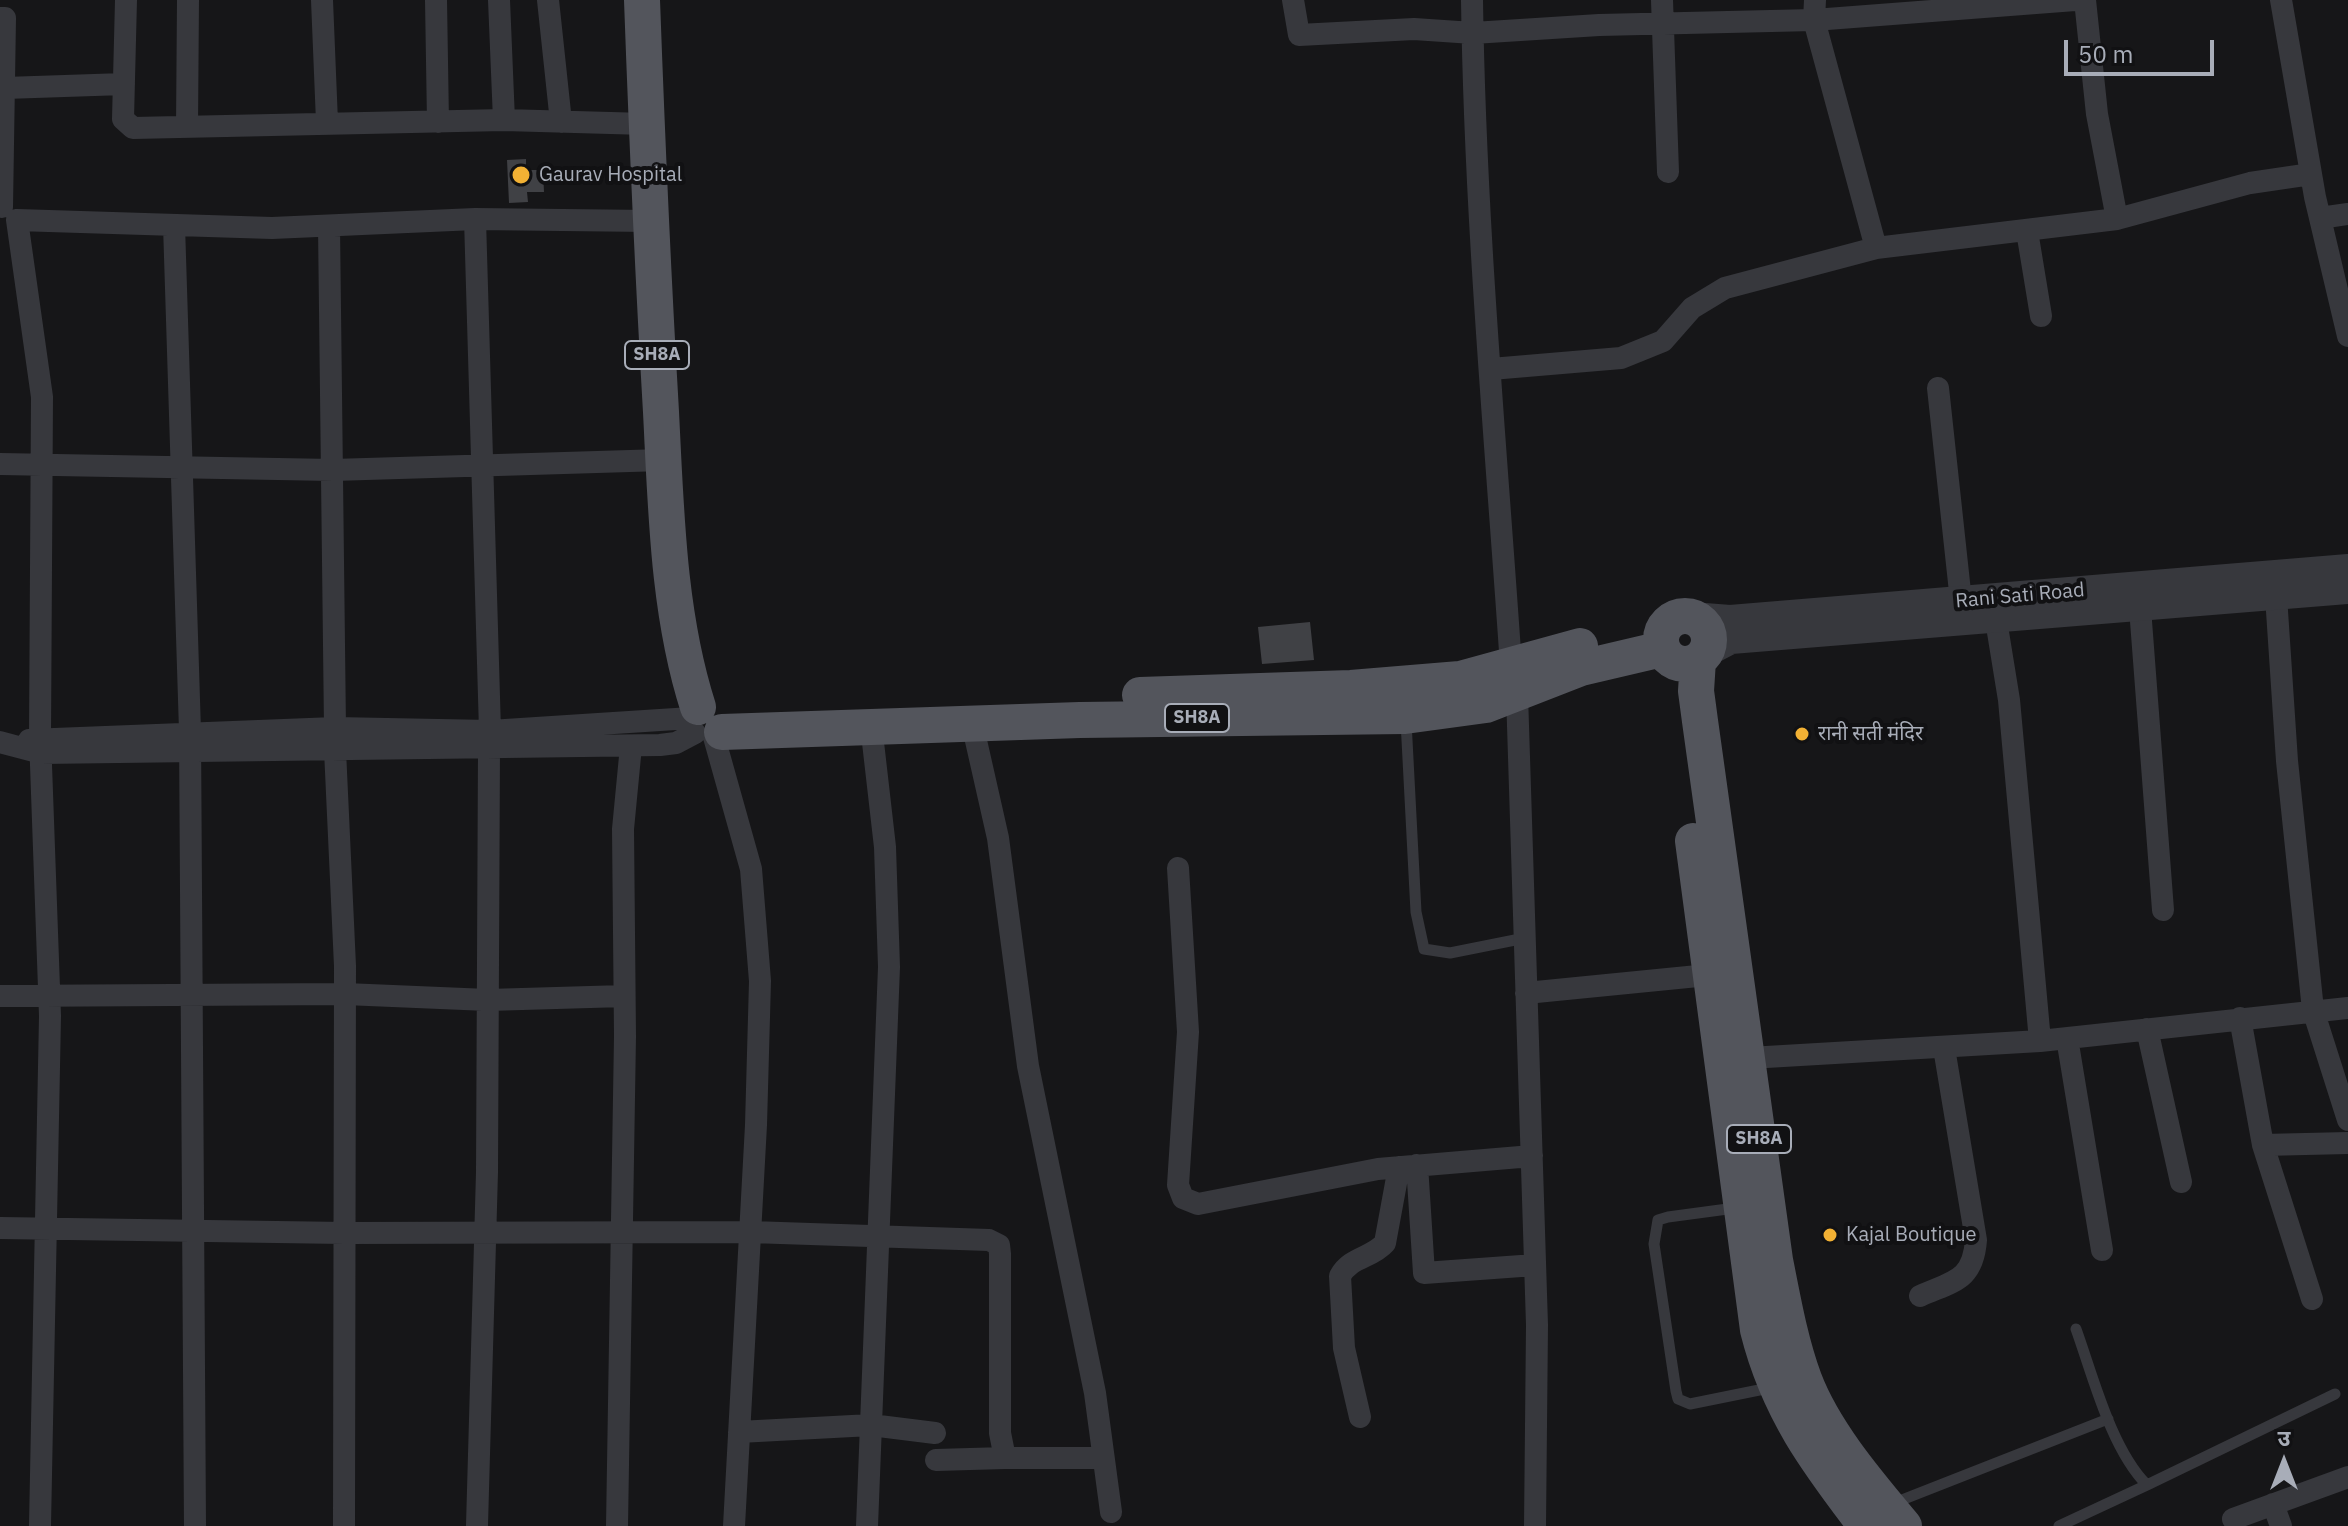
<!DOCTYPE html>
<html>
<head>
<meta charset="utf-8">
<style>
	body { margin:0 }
	#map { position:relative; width:2348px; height:1526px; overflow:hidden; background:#161618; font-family:"IBM Plex Sans","Noto Sans Devanagari",sans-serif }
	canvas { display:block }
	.north { position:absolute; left:2244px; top:1422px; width:80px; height:80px; -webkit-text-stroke:6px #111113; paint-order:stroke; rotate:0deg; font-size:22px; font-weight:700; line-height:32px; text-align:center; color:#a8adb8 }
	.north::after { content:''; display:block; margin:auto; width:28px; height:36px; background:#a8adb8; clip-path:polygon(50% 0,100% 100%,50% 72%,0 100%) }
	.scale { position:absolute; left:2064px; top:40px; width:150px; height:36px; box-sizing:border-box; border:4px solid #a8adb8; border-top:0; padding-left:10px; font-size:24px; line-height:28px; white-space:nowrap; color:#a8adb8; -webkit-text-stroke:6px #111113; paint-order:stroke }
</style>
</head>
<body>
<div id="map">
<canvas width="2348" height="1526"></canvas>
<div class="north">उ</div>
<div class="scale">50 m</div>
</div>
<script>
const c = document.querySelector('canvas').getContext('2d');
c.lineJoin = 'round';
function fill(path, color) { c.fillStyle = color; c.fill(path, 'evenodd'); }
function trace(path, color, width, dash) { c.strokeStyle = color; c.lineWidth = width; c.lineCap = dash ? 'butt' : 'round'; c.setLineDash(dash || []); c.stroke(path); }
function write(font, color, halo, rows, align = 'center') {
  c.font = font + ' "IBM Plex Sans","Noto Sans Devanagari",sans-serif'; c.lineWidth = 8; c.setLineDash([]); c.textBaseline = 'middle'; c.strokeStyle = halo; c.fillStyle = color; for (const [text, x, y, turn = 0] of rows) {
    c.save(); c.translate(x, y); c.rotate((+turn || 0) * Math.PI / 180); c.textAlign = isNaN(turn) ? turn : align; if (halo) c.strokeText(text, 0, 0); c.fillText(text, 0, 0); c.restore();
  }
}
fill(new Path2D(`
	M526,159v11h17l1,22h-17l1,10 -19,1 -2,-43z
	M1310,622l4,38 -52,4 -4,-37z`), '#404145');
trace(new Path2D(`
	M1406,721l10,191 8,37 26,4 75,-15
	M1735,1208l-67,9 -10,3 -4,24 22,147 2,8 12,5 84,-17
	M2076,1329c17,47 35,120 71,156l188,-91
	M1894,1503l214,-84
	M2059,1526l88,-41`), '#37383d', 11);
trace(new Path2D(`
	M126,0l-3,119 10,9 371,-8 142,4
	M322,0l5,122
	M436,0l2,122
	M499,0l5,120
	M548,0l13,122
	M1293,0l6,35 115,-6 59,4 126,-8 215,-5 261,-20
	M1472,0c3,222 24,445 39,666l6,28 20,631 -2,201
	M1662,0l6,172
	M1815,0l-1,20 62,228
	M2085,0l12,114 20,105
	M2281,0l34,197 33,139
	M0,18h5l-3,189
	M5,88l119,-4
	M187,127l1,-127
	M2320,218l28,-4
	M475,219l15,512
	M174,225l16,506 5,795
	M329,226l6,502
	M2027,231l14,85
	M1491,369l130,-11 42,-17 29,-33 33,-20 151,-40 241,-29 133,-36 61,-9
	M1938,388l23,213
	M0,464l333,6 330,-10
	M2275,581l12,180 26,249 35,110
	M2140,608l23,302
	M1996,620l13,80 31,341
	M972,723l26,115 30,228 67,327 16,119
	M714,737l37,132 9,112 -4,144 -22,401
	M29,740l306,-12 155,3 201,-13
	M0,742l41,11 619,-8 16,-2 19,-10
	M335,750l10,216 -1,560
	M1178,868l10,164 -10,153 5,13 15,6 180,-35 154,-13
	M1526,993l182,-18
	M0,996l345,-2 143,6 136,-4
	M2240,1018l23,127 49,154
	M2147,1029l34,153
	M2067,1038l35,212
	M1749,1058l291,-17 308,-33
	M2263,1145l85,-2
	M1417,1165l7,108 111,-8
	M0,1228l345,5 406,-1 238,8 10,5 1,9v179l5,25 -69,2
	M1920,1296c33,-15 53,-15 56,-56l-32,-192
	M1360,1417l-16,-69 -4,-72c10,-19 32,-18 45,-33l14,-76
	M739,1432l132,-7 64,8
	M1005,1458h98
	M2273,1504l8,22
	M2233,1519l115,-42
	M477,1525l10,-353 2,-423
	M40,1526l10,-510 -10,-279 2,-340 -25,-177 255,8 203,-9 175,2
	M617,1526l8,-490 -2,-207 8,-83
	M867,1526l22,-559 -4,-120 -14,-122`), '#37383d', 22);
trace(new Path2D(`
	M1692,616l38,3 618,-51
	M1706,653l25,-13 617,-50`), '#37383d', 28);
trace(new Path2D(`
	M642,0c5,138 11,275 19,412 5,97 7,202 37,295
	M1661 640a24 24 0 1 1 48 0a24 24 0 1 1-48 0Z
	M1698,660l-2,31 4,30 75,539c8,40 15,81 29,119 20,53 64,104 100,147
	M1140,695l211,-7 109,-9 120,-33
	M722,732l358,-12 325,-4 81,-11 95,-37 81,-19
	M1693,841l65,489c20,80 59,132 108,196`), '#53555c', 36);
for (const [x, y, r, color] of [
	[521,175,10,"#f2b134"],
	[1802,734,8,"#f2b134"],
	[1830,1235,8,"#f2b134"]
]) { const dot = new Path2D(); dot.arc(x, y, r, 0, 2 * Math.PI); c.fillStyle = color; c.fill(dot); trace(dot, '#111113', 3); }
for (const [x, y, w] of [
	[657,355,64],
	[1197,718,64],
	[1759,1139,64]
]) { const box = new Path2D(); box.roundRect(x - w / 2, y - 14, w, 28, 6); c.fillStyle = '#111113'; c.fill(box); trace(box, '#a8adb8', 2); }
write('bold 18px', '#a8adb8', null, [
	["SH8A",657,355],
	["SH8A",1197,718],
	["SH8A",1759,1139]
]);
write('20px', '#a8adb8', '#111113', [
	["Gaurav Hospital",539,175],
	["रानी सती मंदिर",1818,734],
	["Kajal Boutique",1846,1235]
], 'left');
write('20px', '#a8adb8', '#111113', [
	["Rani Sati Road",2020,596,-5]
]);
</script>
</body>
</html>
